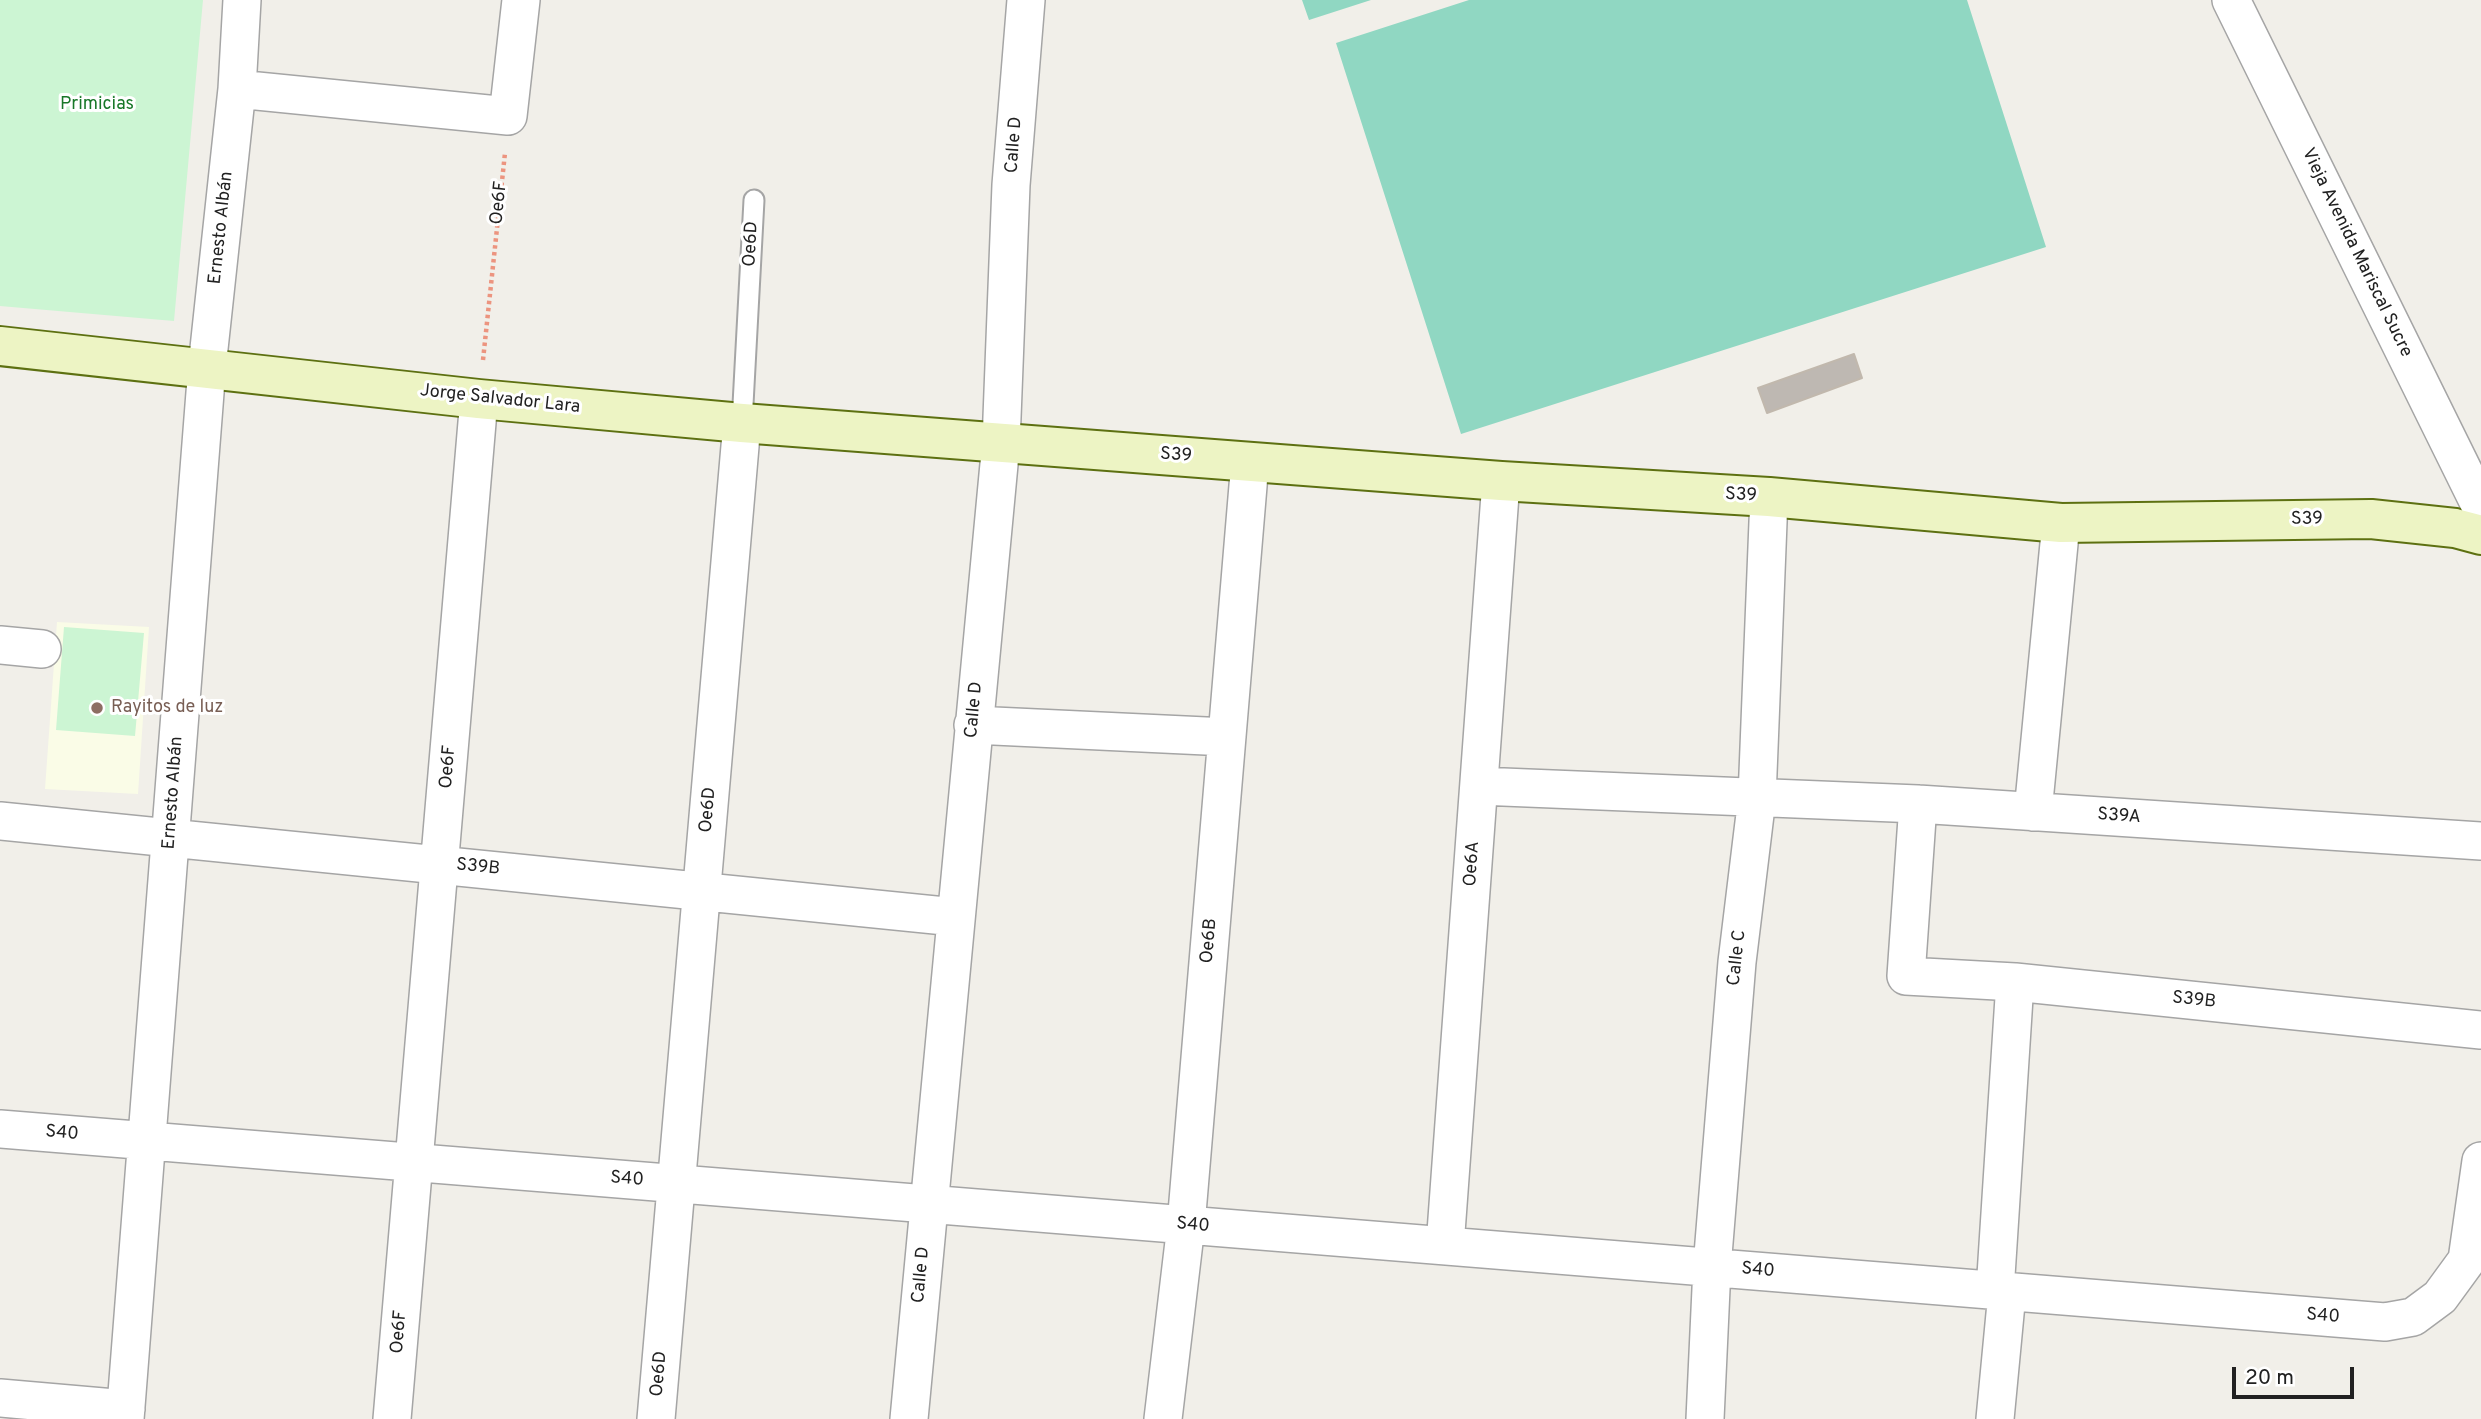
<!DOCTYPE html>
<html>
<head>
<meta charset="utf-8">
<style>
	body { margin:0 }
	#map { position:relative; width:2481px; height:1419px; overflow:hidden; background:#f1efe9; font-family:Overpass,sans-serif }
	canvas { display:block }
	.scale { position:absolute; left:2232px; top:1367px; width:122px; height:32px; box-sizing:border-box; border:4px solid #212121; border-top:0; padding-left:9px; font-size:21px; line-height:24px; white-space:nowrap; color:#212121; -webkit-text-stroke:5px #fff; paint-order:stroke }
</style>
</head>
<body>
<div id="map">
<canvas width="2481" height="1419"></canvas>
<div class="scale">20 m</div>
</div>
<script>
const c = document.querySelector('canvas').getContext('2d');
c.lineJoin = 'round';
function fill(path, color) { c.fillStyle = color; c.fill(path, 'evenodd'); }
function trace(path, color, width, dash) { c.strokeStyle = color; c.lineWidth = width; c.lineCap = dash ? 'butt' : 'round'; c.setLineDash(dash || []); c.stroke(path); }
function write(font, color, halo, rows, align = 'center') {
  c.font = font + ' Overpass,sans-serif'; c.lineWidth = 6; c.setLineDash([]); c.textBaseline = 'middle'; c.strokeStyle = halo; c.fillStyle = color; for (const [text, x, y, turn = 0] of rows) {
    c.save(); c.translate(x, y); c.rotate((+turn || 0) * Math.PI / 180); c.textAlign = isNaN(turn) ? turn : align; if (halo) c.strokeText(text, 0, 0); c.fillText(text, 0, 0); c.restore();
  }
}
fill(new Path2D(`
	M57,622l92,5 -11,167 -93,-5z`), '#fafce7');
fill(new Path2D(`
	M0,0h203l-29,321 -174,-15z
	M64,627l80,6 -9,103 -79,-6z`), '#ccf5d3');
fill(new Path2D(`
	M1302,0h69l-62,20z
	M1469,0h498l79,247 -585,187 -125,-391z`), '#90d7c2');
const building = new Path2D(`
	M1854,354l8,24 -95,35 -9,-25z`);
fill(building, '#beb8b2');
trace(building, '#c1b8ad', 2);
const lane = new Path2D(`
	M742,423l12,-223`);
const street = new Path2D(`
	M2231,0l250,507
	M237,89l271,27 13,-116
	M0,645l42,4
	M973,725l254,12
	M1479,786l439,18 563,37
	M1918,804l-12,172 109,6 466,48
	M2033,812l28,-289
	M0,821l955,96
	M0,1129l2385,193 28,-5 27,-20 27,-37 14,-99
	M1445,1246l56,-765
	M1995,1291l20,-309
	M0,1398l126,11
	M125,1419l82,-1052 30,-278 5,-89
	M392,1419l87,-1020
	M656,1419l86,-996
	M909,1419l92,-976 10,-258 15,-185
	M1163,1419l23,-194 64,-763
	M1705,1419l7,-152 25,-305 20,-164 12,-301
	M1995,1419l12,-126`);
const secondary = new Path2D(`
	M0,346l479,53 263,24 759,58 268,16 292,26 310,-4 84,9 26,7`);
trace(lane, '#a5a5a5', 23);
trace(street, '#a5a5a5', 40);
trace(secondary, '#5d7011', 42);
trace(new Path2D(`
	M483,360l22,-207`), '#ec947f', 4.5, [3.5, 3.5]);
trace(lane, '#fff', 19);
trace(street, '#fff', 37);
trace(secondary, '#edf4c4', 38);
for (const [x, y, r, color] of [
	[97,708,7,"#8d6e63"]
]) { const dot = new Path2D(); dot.arc(x, y, r, 0, 2 * Math.PI); c.fillStyle = color; c.fill(dot); trace(dot, '#fff', 2.5); }
write('18px', '#187728', '#fff', [
	["Primicias",97,105]
]);
write('18px', '#212121', '#fff', [
	["Calle D",1015,145,-86],
	["Oe6F",500,203,-84],
	["Ernesto Albán",222,228,-84],
	["Oe6D",752,244,-87],
	["Vieja Avenida Mariscal Sucre",2356,253,64],
	["Jorge Salvador Lara",500,400,6],
	["S39",1176,456,4],
	["S39",1741,496,3],
	["S39",2307,520,-1],
	["Calle D",975,710,-85],
	["Oe6F",449,767,-85],
	["Ernesto Albán",174,793,-86],
	["Oe6D",709,810,-85],
	["S39A",2119,817,4],
	["Oe6A",1473,864,-86],
	["S39B",478,868,6],
	["Oe6B",1210,941,-85],
	["Calle C",1738,958,-84],
	["S39B",2194,1001,6],
	["S40",62,1134,5],
	["S40",627,1180,4],
	["S40",1193,1226,5],
	["S40",1758,1271,5],
	["Calle D",922,1275,-85],
	["S40",2323,1317,4],
	["Oe6F",400,1332,-85],
	["Oe6D",660,1374,-85]
]);
write('18px', '#785e54', '#fff', [
	["Rayitos de luz",111,708]
], 'left');
</script>
</body>
</html>
